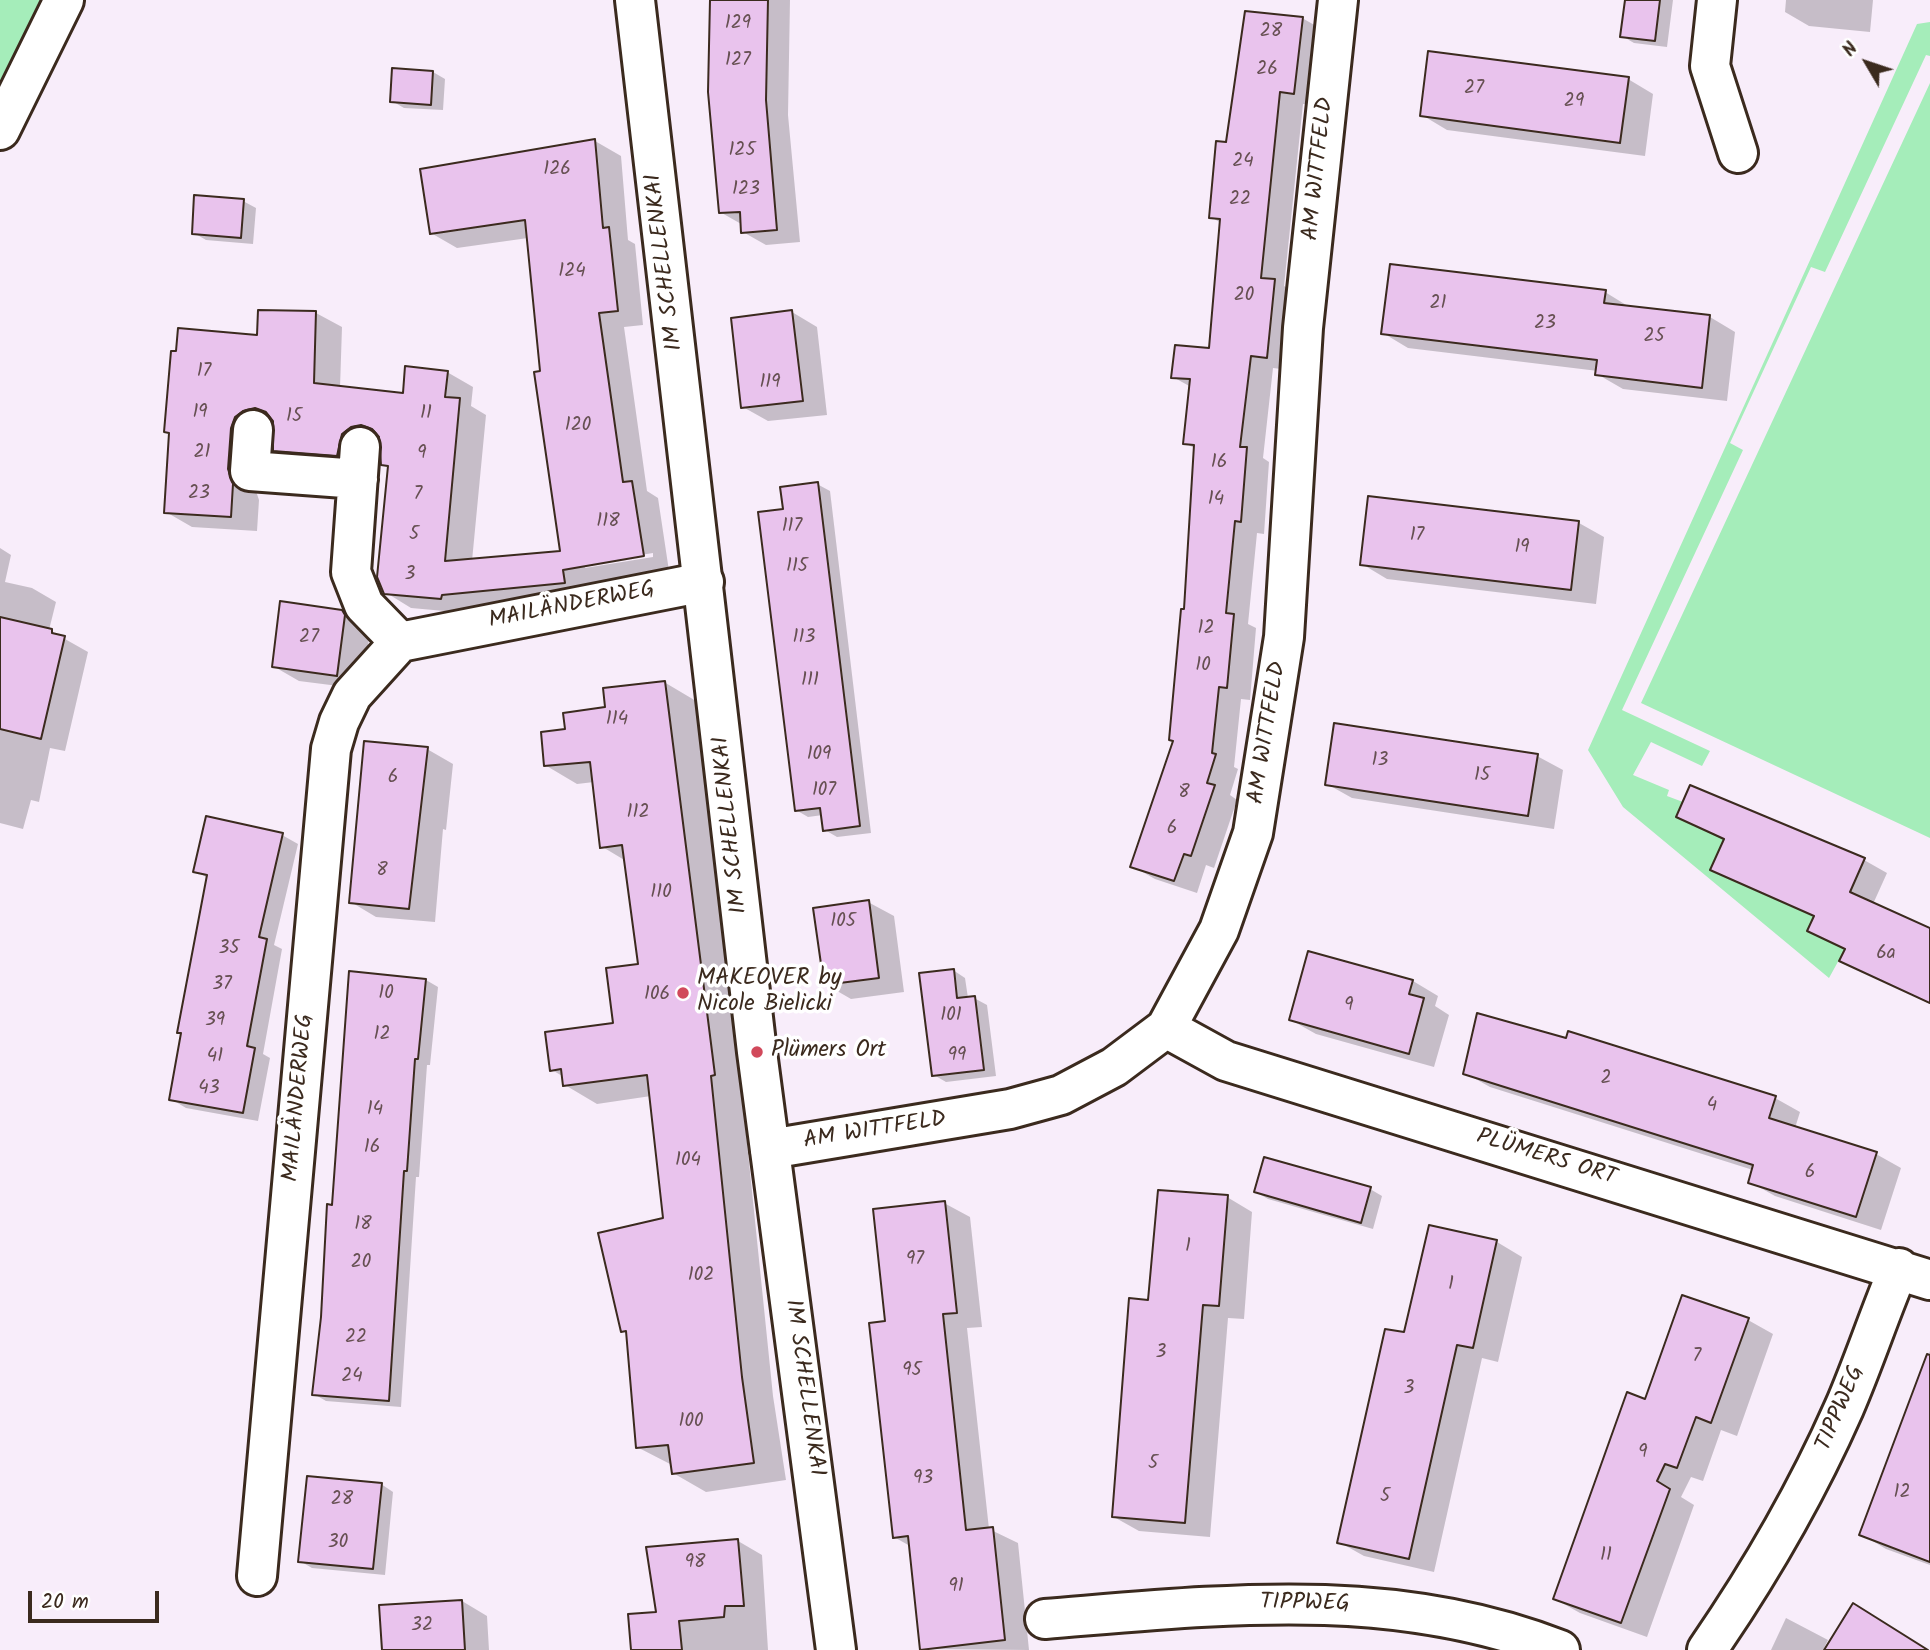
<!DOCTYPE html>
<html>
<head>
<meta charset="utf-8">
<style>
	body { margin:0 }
	#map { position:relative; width:1930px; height:1650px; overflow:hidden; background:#f8edfa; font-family:Kalam,sans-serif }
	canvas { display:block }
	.north { position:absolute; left:1832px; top:28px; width:70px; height:70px; -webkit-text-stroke:5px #fff; paint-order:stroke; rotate:309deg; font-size:19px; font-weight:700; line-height:28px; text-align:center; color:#3b2a1e }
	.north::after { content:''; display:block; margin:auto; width:24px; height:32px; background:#3b2a1e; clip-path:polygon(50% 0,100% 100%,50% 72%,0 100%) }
	.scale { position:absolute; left:28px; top:1591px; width:131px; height:32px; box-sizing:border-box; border:4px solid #3b2a1e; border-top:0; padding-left:9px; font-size:21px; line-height:24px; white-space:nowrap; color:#3b2a1e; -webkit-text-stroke:5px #fff; paint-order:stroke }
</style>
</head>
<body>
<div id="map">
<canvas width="1930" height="1650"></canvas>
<div class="north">N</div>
<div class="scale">20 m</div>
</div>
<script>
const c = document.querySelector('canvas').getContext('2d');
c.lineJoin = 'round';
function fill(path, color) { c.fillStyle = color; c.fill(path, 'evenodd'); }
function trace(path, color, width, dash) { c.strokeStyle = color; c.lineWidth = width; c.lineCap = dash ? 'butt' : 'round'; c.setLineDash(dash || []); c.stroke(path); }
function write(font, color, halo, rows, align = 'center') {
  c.font = font + ' Kalam,sans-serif'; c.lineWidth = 7; c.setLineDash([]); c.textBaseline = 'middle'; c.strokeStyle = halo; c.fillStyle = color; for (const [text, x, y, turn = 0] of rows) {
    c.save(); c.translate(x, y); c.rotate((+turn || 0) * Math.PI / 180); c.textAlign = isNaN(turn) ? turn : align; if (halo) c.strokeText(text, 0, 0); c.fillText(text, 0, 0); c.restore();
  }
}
fill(new Path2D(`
	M0,0h44l-44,115z
	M1930,22v34l-4,-1 -101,217 -14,-5 -81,176 13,7 -121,260 88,41 -8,15 -51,-24 -18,33 36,15 -2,6 16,6 -7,15 48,22 90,77 -7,15 38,18 -16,29 -206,-171 -35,-57 329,-726z
	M1930,83v755l-289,-135z`), '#a5edba');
fill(new Path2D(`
	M712,0h78l-2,115 12,127 -34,3 -23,-13v-7l-23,-13z
	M1627,0h46l-6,47 -33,-4 -12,-7z
	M1786,0h87l-3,32 -61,-6 -24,-14z
	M1302,18l23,13 -9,74 -13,-1 -19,182 13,8 -8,76 -16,-2 -10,90 6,4 -5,72 -7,-1 -9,91 8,4 -6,72 -9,-1 -7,68 4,2 -8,26 7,5 -23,68 -8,-3 -9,28 -42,-14 -23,-13 43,-124 21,-293 -11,-6 6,-56 -18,-10 38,-27 10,-127 -10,-6 16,-73z
	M433,72l12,7 -2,31 -39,-2 -12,-7z
	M1628,79l25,15 -8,62 -198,-26 -25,-15z
	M595,141l26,15 7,84 7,4 8,81 -19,2 23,164 11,7 11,73 -81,13 2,13 -123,16 -56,-5 -26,-16 4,-124 -7,-4v-23l-6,1 -13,27 -62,-4 -26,-15 -1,-26h-3l-17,61 5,15 -2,31 -65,-4 -26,-15 5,-78 -5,-2 92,-96 58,-23 26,14 -2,61 64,7 43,-23 26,15 -2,19 15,9 -14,146 90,-9 -34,-314 -71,10 -26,-15zM653,553v4l-68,11v-4z
	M243,201l13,7 -3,36 -47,-4 -12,-7z
	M1605,292l26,16 79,9 25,15 -8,69 -104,-12 -26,-15 1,-3 -190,-23 -25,-15z
	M792,312l25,15 10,88 -59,6 -25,-14z
	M817,484l13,7 41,342 -34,4 -12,-7 -2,-15 -15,2 -12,-7 -11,-299z
	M1370,498l209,25 25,14 -8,67 -209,-25 -25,-15z
	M0,548l11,7 -6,27 27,6 24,14 -7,28 39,22 -23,99 -15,-3 -11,54 -8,-2 -8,29 -23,-6z
	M342,611l28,20 -8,58 -63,-8 -26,-15z
	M664,682l32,19 51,392 -5,1 31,302 13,84 -80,12 -33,-19 -1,-8 -35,-18 -9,-113 -6,-3 43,-112 -14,-123 -54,8 -32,-19 -1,-8 -12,-7 63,-46 25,-58 -14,-105 -25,-15 -7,-64 -17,2 -32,-19 22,-34z
	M427,749l26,15 -7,66 -3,-1 -8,93 -59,-5 -25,-15z
	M1537,756l26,14 -9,59 -202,-31 -25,-14z
	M1691,787l173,73 23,13 -14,31 57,27v73l-89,-43 5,-11 -37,-20 6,-13 -103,-48 13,-28 -47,-24z
	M282,835l16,9 -24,101 8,4 -19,105 7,4 -12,63 -72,-13 -15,-9 37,-221 -13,-7z
	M868,902l26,14 10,76 -53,7 -26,-15z
	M1310,953l103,28 25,15 -3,10 14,9 -15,52 -118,-33 -25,-14z
	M953,970l12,8 3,20h6l13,7 9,71 -50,6 -12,-7z
	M426,980l12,7 -8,78h-3l-8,112h-3l-15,230 -75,-6 -12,-7 20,-188z
	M1465,1073l310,25 25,14 -5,16 81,26 25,14 -20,62 -106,-34 -25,-14 3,-12 -263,-83z
	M1370,1189l12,7 -9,33 -105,-30 -12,-7z
	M1227,1197l25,15 -8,107 -16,-1 -18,219 -71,-6 -25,-14 36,-215z
	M944,1203l26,14 12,110 -15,1 22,201 29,14 11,107 -107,-1 -12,-103 -16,-9 -7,-215z
	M1430,1227l67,15 25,15 -24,105 -16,-4 -48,214 -70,-16 -25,-14 66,-207z
	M1748,1320l25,14 -36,102 -16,-6 -18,51 -12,-4 -10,20 13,8 -47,132 -67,-24 -25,-14z
	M1930,1351v214l-44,-16 -25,-15z
	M381,1484l12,8 -8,83 -73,-7 -12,-7z
	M738,1541l24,14 6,95h-135l25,-36z
	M462,1601l25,15 2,34h-105z
	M1786,1618l42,22 -5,10h-52z`), '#0003');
const building = new Path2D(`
	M710,0h58l-2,100 11,130 -36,3 -1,-21 -21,1 -11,-121z
	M1625,0h35l-5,41 -35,-4z
	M1245,11l58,6 -9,77 -14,-2 -19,186 14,1 -8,79 -16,-2 -11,91h7l-6,75 -6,-1 -9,92 8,1 -7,74 -8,-1 -7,66 4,1 -9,29 8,2 -24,71 -7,-2 -10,27 -44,-14 43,-126 -4,-1 12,-131h3l10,-164 -11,-1 7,-65 -19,-1 4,-33 34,3 11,-129 -11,-1 7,-77 10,1z
	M1428,51l201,26 -9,66 -200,-27z
	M392,68l41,3 -2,34 -41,-3z
	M595,139l8,89 6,-1 9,84 -19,2 24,169 9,-1 12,75 -81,14 2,13 -123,12 -1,4 -57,-5 -7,-17 11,-111 -7,-1 -2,-28 -7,-8 -11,-4 -10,2 -9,7 -5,22 -64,-5v-30l-7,-9 -11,-4 -12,3 -8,6 -4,11 -3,41 5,15 -2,33 -67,-4 5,-80 -5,-1 7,-81h5l2,-23 79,7 1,-25 58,1 -2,72 89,10 2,-27 43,5 -3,26 15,1 -15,163 115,-10 -26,-179 6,-1 -15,-151 -95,14 -10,-65z
	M194,195l50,4 -3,39 -49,-4z
	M1390,264l216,26 -2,13 106,12 -8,73 -107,-13 2,-15 -216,-26z
	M792,310l11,91 -62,7 -10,-90z
	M818,482l42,344 -37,5 -3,-23 -25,3 -37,-299 25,-3 -3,-22z
	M1368,496l211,25 -8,69 -211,-25z
	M280,601l62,9 3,5 -8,61 -65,-9z
	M0,617l52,12v4l13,3 -24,103 -41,-10z
	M665,681l50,394 -4,1 31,301 12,86 -82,11 -4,-29 -32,3 -10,-117 -5,1 -23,-99 65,-15 -16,-143 -84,11 -2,-17 -11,2 -5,-39 68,-9 -7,-55 32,-4 -16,-119 -22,3 -10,-86 -46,4 -3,-34 24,-3 -2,-16 42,-6 -2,-19z
	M1334,723l204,31 -10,62 -203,-31z
	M364,741l64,6 -19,162 -60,-6z
	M1690,785l175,73 -15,34 80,36v75l-91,-42 6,-12 -38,-18 7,-15 -104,-46 14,-31 -48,-22z
	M206,816l77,17 -24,104 8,2 -20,107 8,2 -12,65 -74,-13 12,-67h-4l30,-158 -14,-3z
	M869,900l10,78 -55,7 -11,-77z
	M1308,951l105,29 -4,14 15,4 -15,56 -120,-34z
	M954,969l3,29 18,-2 9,74 -52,6 -13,-103z
	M349,971l77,8 -8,80h-3l-8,112h-3l-15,230 -77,-6 9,-78 6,-113 5,1z
	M1477,1013l89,25 2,-7 208,65 -7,22 108,34 -21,65 -108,-34 5,-18 -290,-91z
	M1264,1157l107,30 -10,36 -107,-31z
	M1158,1190l70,5 -9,111 -16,-1 -18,218 -73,-6 17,-219 19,2z
	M945,1201l12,112 -14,1 23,216 27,-3 12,113 -85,10 -12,-114 -15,2 -24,-215 16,-2 -12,-112z
	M1429,1225l68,15 -24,108 -16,-3 -48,214 -72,-16 48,-214 19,3z
	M1682,1295l67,23 -38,105 -15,-6 -19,51 -12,-4 -8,17 13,8 -49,134 -68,-24 74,-207 18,7z
	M1927,1354l3,1v207l-71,-27z
	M307,1476l75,7 -9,86 -75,-7z
	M738,1539l6,67h-19l-1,11 -45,4 3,29h-51l-3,-36 28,-2 -10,-65z
	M462,1600l3,50h-83l-3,-45z
	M1853,1603l75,47h-104z`);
fill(building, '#e9c3ed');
trace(building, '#3b2a1e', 2);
const minor = new Path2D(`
	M1717,0l-7,66 28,87
	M0,130l64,-130
	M253,430l-3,41 108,8
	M360,447l-9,125 13,33 36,37
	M1166,1028l60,33 704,219
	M770,1149l240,-40 51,-14 53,-28 52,-39 53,-98 34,-97 31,-196 19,-309 35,-328
	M257,1576l74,-827 8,-27 13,-27 48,-53 304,-60
	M1045,1619c175,-14 347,-35 515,31
	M1707,1650c53,-77 99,-156 137,-242 20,-46 35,-93 55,-140`);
const tertiary = new Path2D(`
	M635,0l122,1052 79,598`);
trace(minor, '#3b2a1e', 44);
trace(tertiary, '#3b2a1e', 44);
trace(minor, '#fff', 38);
trace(tertiary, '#fff', 38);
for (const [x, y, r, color] of [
	[683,993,7,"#d1495b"],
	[757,1052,7,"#d1495b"]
]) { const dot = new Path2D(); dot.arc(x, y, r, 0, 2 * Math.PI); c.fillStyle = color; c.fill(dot); trace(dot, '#fff', 2.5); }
write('19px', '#665052', null, [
	["129",738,25],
	["28",1271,33],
	["127",738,62],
	["26",1267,71],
	["27",1474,90],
	["29",1574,103],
	["125",742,152],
	["24",1243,163],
	["126",557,171],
	["123",746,191],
	["22",1240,201],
	["124",572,273],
	["20",1244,297],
	["21",1438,305],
	["23",1545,325],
	["25",1654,338],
	["17",204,373],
	["119",770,384],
	["19",200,414],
	["11",426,415],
	["15",294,418],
	["120",578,427],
	["21",202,454],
	["9",422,455],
	["16",1219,464],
	["23",199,495],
	["7",418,496],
	["14",1216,501],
	["118",608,523],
	["117",792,528],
	["5",414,536],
	["17",1417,537],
	["19",1522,549],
	["115",797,568],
	["3",410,576],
	["12",1206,630],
	["27",309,639],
	["113",804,639],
	["10",1203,667],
	["111",810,682],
	["114",617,721],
	["109",819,756],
	["13",1380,762],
	["15",1482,777],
	["6",393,779],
	["107",824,792],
	["8",1184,794],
	["112",638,814],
	["6",1172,830],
	["8",382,872],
	["110",661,894],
	["105",843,923],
	["35",229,950],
	["6a",1886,955],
	["37",222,986],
	["10",386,995],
	["106",657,996],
	["9",1349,1007],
	["101",951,1017],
	["39",215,1022],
	["12",382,1036],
	["99",957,1057],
	["41",215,1058],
	["2",1606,1080],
	["43",209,1090],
	["4",1712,1107],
	["14",375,1111],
	["16",372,1149],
	["104",688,1162],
	["6",1810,1174],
	["18",363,1226],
	["1",1188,1248],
	["97",915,1261],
	["20",361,1264],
	["102",701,1277],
	["1",1451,1286],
	["22",356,1339],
	["3",1161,1354],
	["7",1697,1358],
	["95",912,1372],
	["24",352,1378],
	["3",1409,1390],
	["100",691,1423],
	["9",1643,1454],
	["5",1153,1465],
	["93",923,1480],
	["12",1902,1494],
	["5",1385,1498],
	["28",342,1501],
	["30",338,1544],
	["11",1606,1557],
	["98",695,1564],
	["91",956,1588],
	["32",422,1627]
]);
write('23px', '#3b2a1e', '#fff', [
	["AM WITTFELD",1320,169,-84],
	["IM SCHELLENKAI",666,262,-97],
	["MAILÄNDERWEG",572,607,-11],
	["AM WITTFELD",1269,733,-81],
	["IM SCHELLENKAI",732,825,-96],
	["MAILÄNDERWEG",300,1098,-85],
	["AM WITTFELD",875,1132,-9],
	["PLÜMERS ORT",1546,1159,17],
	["IM SCHELLENKAI",803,1388,82],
	["TIPPWEG",1842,1409,-67],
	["TIPPWEG",1305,1605,1]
]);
write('23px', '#3b2a1e', '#fff', [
	["MAKEOVER by",697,980],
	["Nicole Bielicki",697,1006],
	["Plümers Ort",771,1052]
], 'left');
</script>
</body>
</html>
